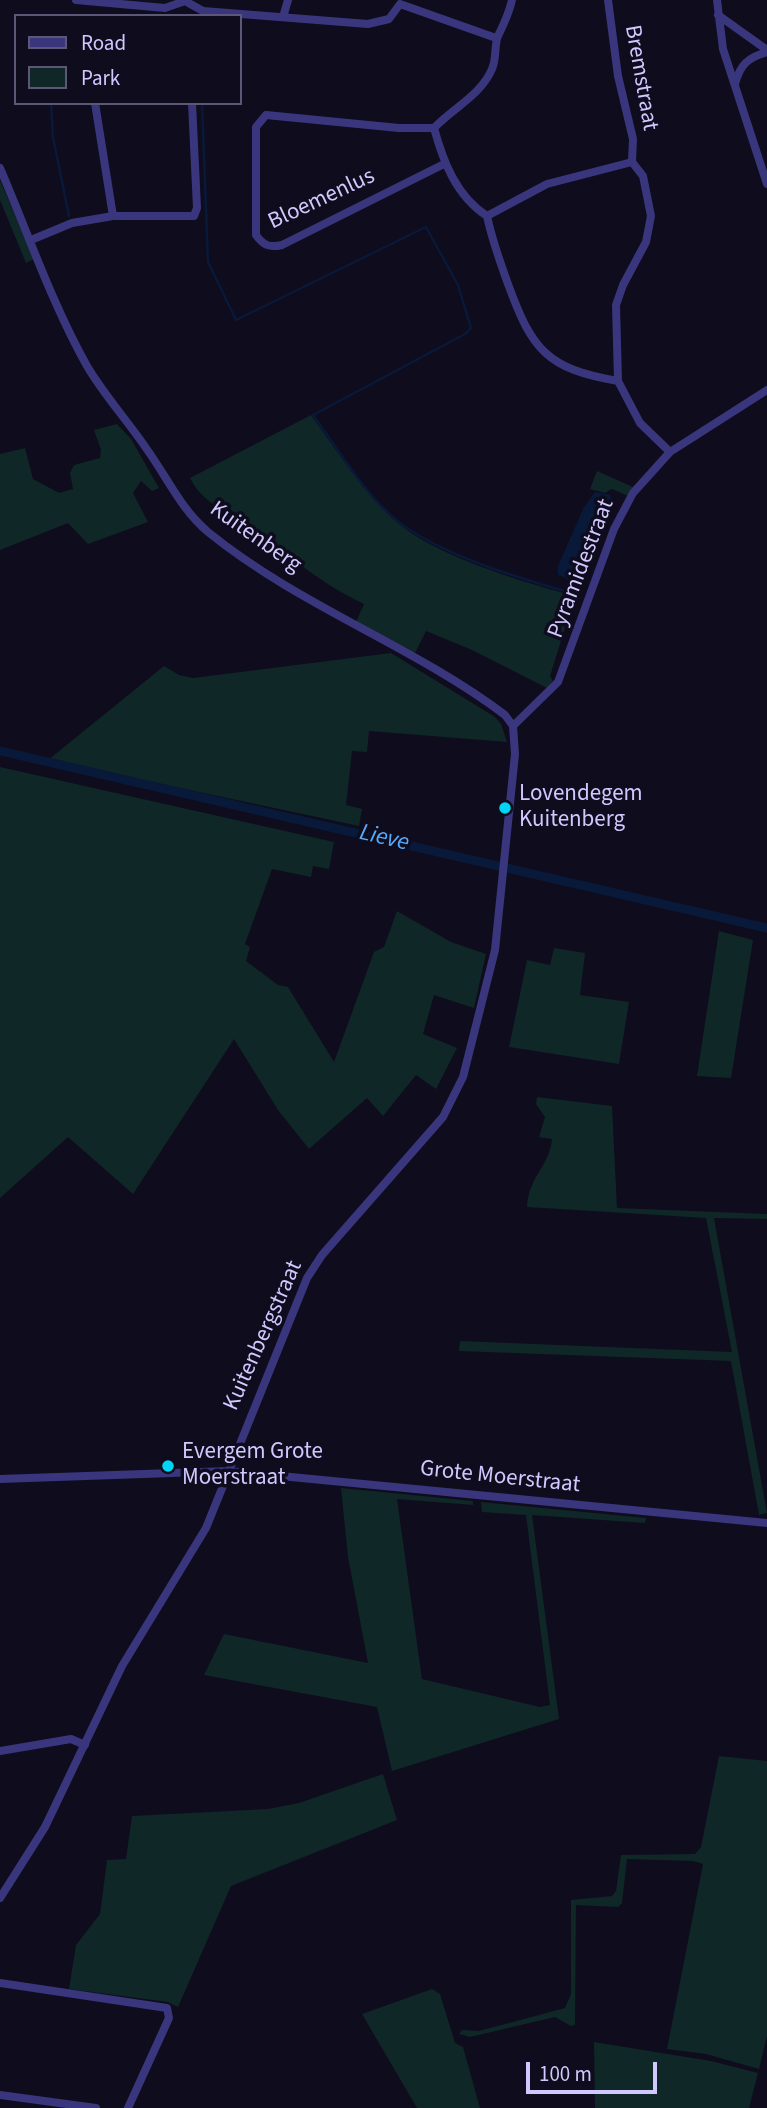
<!DOCTYPE html>
<html>
<head>
<meta charset="utf-8">
<style>
	body { margin:0 }
	#map { position:relative; width:767px; height:2108px; overflow:hidden; background:#0f0c1d; font-family:"Source Sans 3",sans-serif }
	canvas { display:block }
	.legend { position:absolute; left:14px; top:14px; width:228px; height:91px; box-sizing:border-box; background:#0f0c1d; border:2px solid #5c5777; margin:0; padding:9px 12px; list-style:none; font-size:21px; color:#d0c8ff }
	.legend li { display:flex; align-items:center; gap:14px; height:35px }
	.legend b { width:35px; border:2px solid #5c5777 }
	.scale { position:absolute; left:526px; top:2062px; width:131px; height:32px; box-sizing:border-box; border:4px solid #d0c8ff; border-top:0; padding-left:9px; font-size:21px; line-height:24px; white-space:nowrap; color:#d0c8ff; -webkit-text-stroke:5px #0f0c1d; paint-order:stroke }
</style>
</head>
<body>
<div id="map">
<canvas width="767" height="2108"></canvas>
<ul class="legend">
<li><b style="height:9px;background:#3a367d"></b>Road</li>
<li><b style="height:19px;background:#0f2727"></b>Park</li>
</ul>
<div class="scale">100 m</div>
</div>
<script>
const c = document.querySelector('canvas').getContext('2d');
c.lineJoin = 'round';
function fill(path, color) { c.fillStyle = color; c.fill(path, 'evenodd'); }
function trace(path, color, width, dash) { c.strokeStyle = color; c.lineWidth = width; c.lineCap = dash ? 'butt' : 'round'; c.setLineDash(dash || []); c.stroke(path); }
function write(font, color, halo, rows, align = 'center') {
  c.font = font + ' "Source Sans 3",sans-serif'; c.lineWidth = 7; c.setLineDash([]); c.textBaseline = 'middle'; c.strokeStyle = halo; c.fillStyle = color; for (const [text, x, y, turn = 0] of rows) {
    c.save(); c.translate(x, y); c.rotate((+turn || 0) * Math.PI / 180); c.textAlign = isNaN(turn) ? turn : align; if (halo) c.strokeText(text, 0, 0); c.fillText(text, 0, 0); c.restore();
  }
}
fill(new Path2D(`
	M0,180l34,79 -8,4 -26,-63z
	M311,415c27,37 53,78 87,108 38,33 128,60 177,73l-25,80 3,5 -6,7 -75,-38 -46,-19 -12,24 -58,-33 8,-18c-37,-17 -66,-41 -98,-66 -24,-18 -63,-32 -76,-60z
	M117,424l14,15 28,49 -7,3 -11,-10 -8,12 15,29 -60,22 -20,-21 -68,27v-96l25,-6 8,31 26,14 14,-4 -3,-16 4,-8 26,-7 1,-8 -7,-20z
	M597,471l36,16 -5,9 -16,-7 -7,4 -15,-4z
	M391,653l104,64 6,7 6,18 -138,-11 -2,21 -15,-1 -6,54 16,4 -3,17 -311,-66 116,-94 15,9 14,3z
	M0,767l334,75 -5,27 -16,-3 -2,11 -39,-8 -27,75 5,3 -4,14 32,24 10,2 46,75 40,-110 10,-5 13,-36 54,31 35,12 -12,54 -40,-13 -11,39 34,14 -21,41 -20,-14 -33,41 -16,-18 -58,51 -31,-39 -44,-71 -101,155 -65,-57 -68,61z
	M719,931l34,9 -22,138 -34,-2z
	M554,948l31,5 -5,42 49,7 -10,62 -110,-17 18,-87 23,5z
	M537,1097l75,9 5,102 150,6v5l-53,-1 53,295 -8,2 -28,-154 -272,-10 1,-10 272,11 -26,-134 -179,-11c2,-32 22,-39 25,-68l-13,-2 6,-20 -9,-13z
	M341,1488l132,13v4l-76,-6 25,180 118,28 10,-2 -24,-190 -44,-3 -1,-10 165,16 -1,5 -113,-8 27,204 -167,52 -15,-64 -173,-32 20,-41 144,29 -20,-106z
	M719,1756l48,5v275l-8,33 -53,-15 -39,-5 36,-185 -10,-3 -66,-2 -5,44 -4,4 -42,-2 -1,120 -4,1 -16,-9 -85,20 -11,-3 3,-4 17,1 86,-23 6,-14v-94l41,-4 4,-5 5,-36 74,-1 6,-7z
	M383,1774l14,46 -166,66 -53,121 -10,-5 -99,-13 7,-44 24,-31 7,-54 19,-1 6,-43 136,-7 31,-6z
	M432,1989l8,5 15,49 8,4 17,61h-63l-55,-94z
	M594,2042l117,19 47,12 -9,35h-154z`), '#0f2727');
fill(new Path2D(`
	M595,492l15,3 3,11 -29,71 -4,4h-13v-3l-9,-3v-9l26,-59z`), '#08193a');
trace(new Path2D(`
	M51,103l2,34 16,79
	M202,103l6,159 28,58 190,-93 32,58 13,43 -6,6 -152,81c26,35 52,81 87,108 47,35 123,56 178,72`), '#08193a', 2.5);
trace(new Path2D(`
	M0,751l767,177`), '#08193a', 9);
trace(new Path2D(`
	M76,0l89,8 20,-7 18,10 165,13 21,-5 11,-15 96,34
	M512,0c-3,14 -8,24 -14,36 -4,9 -1,22 -6,33 -11,26 -39,39 -58,59 9,33 22,68 53,88 5,24 13,46 21,68 24,66 39,85 110,97
	M608,0l10,76 15,63 -1,23 11,14 8,40 -5,26 -23,43 -7,20 2,76 22,42 30,29
	M717,0l6,49 44,135
	M718,15l49,35
	M283,17l5,-17
	M735,84c5,-19 13,-27 32,-32
	M95,103l18,113
	M434,128h-35l-133,-13 -10,12v108c7,10 13,13 26,10l162,-81
	M0,168c28,65 52,136 87,198 17,29 40,54 59,82 21,29 34,60 62,84 91,74 204,113 297,183l8,11 2,28 -20,196 -32,127 -20,40 -121,138 -15,23 -101,250 -84,138 -77,161 -45,71
	M487,216l60,-32 85,-22
	M31,240l41,-17 41,-7h81l3,-8 -5,-105
	M513,726l45,-44 56,-153 19,-36 37,-41 97,-62
	M0,1479l229,-8 538,52
	M0,1751l71,-12 14,6
	M0,1983l167,25 2,10 -41,90
	M0,2095l96,13`), '#3a367d', 8);
for (const [x, y, r, color] of [
	[505,808,7,"#00d5f3"],
	[168,1466,7,"#00d5f3"]
]) { const dot = new Path2D(); dot.arc(x, y, r, 0, 2 * Math.PI); c.fillStyle = color; c.fill(dot); trace(dot, '#0f0c1d', 2.5); }
write('23px', '#d0c8ff', '#0f0c1d', [
	["Bremstraat",640,78,80],
	["Bloemenlus",322,200,-25],
	["Kuitenberg",255,538,35],
	["Pyramidestraat",582,569,-69],
	["Kuitenbergstraat",264,1336,-66],
	["Grote Moerstraat",500,1478,6]
]);
write('23px', '#d0c8ff', '#0f0c1d', [
	["Lovendegem",519,795],
	["Kuitenberg",519,821],
	["Evergem Grote",182,1453],
	["Moerstraat",182,1479]
], 'left');
write('italic 24px', '#56adff', '#0f0c1d', [
	["Lieve",384,839,13]
]);
</script>
</body>
</html>
